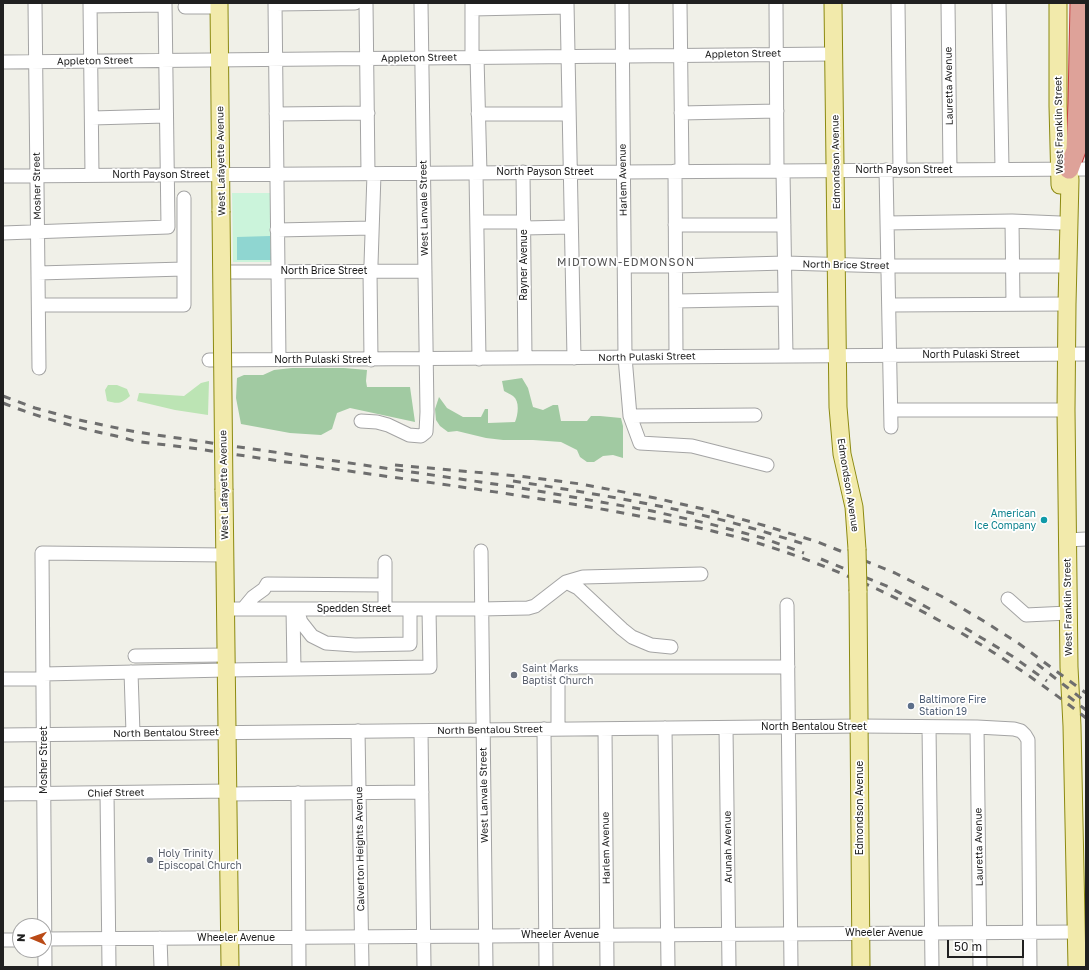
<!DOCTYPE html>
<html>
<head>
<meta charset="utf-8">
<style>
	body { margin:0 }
	#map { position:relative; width:1089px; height:970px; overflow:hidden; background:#f0f0e8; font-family:"Golos Text",sans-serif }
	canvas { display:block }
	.frame { position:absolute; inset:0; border:4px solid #202020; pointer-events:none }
	.north { position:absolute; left:12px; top:918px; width:40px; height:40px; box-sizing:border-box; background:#fff; border:1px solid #a6a6a6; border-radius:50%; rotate:272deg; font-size:11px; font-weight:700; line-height:16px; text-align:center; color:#202020 }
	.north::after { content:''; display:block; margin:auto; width:14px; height:18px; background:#ba4a16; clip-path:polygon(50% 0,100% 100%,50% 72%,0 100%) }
	.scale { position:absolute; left:947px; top:940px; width:77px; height:18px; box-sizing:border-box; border:2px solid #202020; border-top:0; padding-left:5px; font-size:12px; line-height:14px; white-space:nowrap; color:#202020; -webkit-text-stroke:3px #fff; paint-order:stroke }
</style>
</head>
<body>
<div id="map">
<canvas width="1089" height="970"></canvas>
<div class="frame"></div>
<div class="north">N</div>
<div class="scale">50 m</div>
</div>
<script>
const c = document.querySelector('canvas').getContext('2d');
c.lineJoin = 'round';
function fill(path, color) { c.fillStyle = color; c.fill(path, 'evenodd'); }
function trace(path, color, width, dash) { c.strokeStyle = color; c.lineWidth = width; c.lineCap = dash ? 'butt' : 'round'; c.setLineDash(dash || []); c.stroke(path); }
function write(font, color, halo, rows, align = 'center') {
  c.font = font + ' "Golos Text",sans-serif'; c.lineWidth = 3.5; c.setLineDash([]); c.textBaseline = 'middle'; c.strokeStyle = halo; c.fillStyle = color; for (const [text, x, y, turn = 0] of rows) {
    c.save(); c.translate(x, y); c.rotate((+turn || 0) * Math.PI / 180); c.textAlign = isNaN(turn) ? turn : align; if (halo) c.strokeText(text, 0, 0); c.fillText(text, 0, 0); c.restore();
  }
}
fill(new Path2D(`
	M209,381l-1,34 -33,-5 -38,-9 2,-8 45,3 17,-13z
	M108,385h9l10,4 3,7c-9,8 -12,8 -23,5l-2,-11z`), '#bce4b4');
fill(new Path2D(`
	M292,368h52l23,2 -1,11 1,6h43l5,35 -65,-14 -13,5 -5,16 -11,6 -31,-2 -49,-9 -5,-26 1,-20 7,-3h19l11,-5z
	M522,378l6,10 5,19 10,3 10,-5h5l3,16h26l4,-5h9l21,2 2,8v32l-10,-3 -10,1 -9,6h-7l-7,-5 -3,-7 -16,-8 -28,-2h-30l-17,-2 -29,-7 -9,1 -8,-6 -4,-6 -1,-11 4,-12 8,11 16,9h18l4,-8h3v14l27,-1c3,-7 5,-21 -2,-26 -3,-2 -7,-4 -9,-5l-2,-10z`), '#a1caa2');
fill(new Path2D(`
	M232,193h42v69h-41z`), '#cbf4db');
fill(new Path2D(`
	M270,236l1,24h-34v-23z`), '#8fd6d1');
const minor = new Path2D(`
	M35,3l4,365
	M90,3l2,172
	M275,3l4,357
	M366,3l2,171
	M567,3l7,355
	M622,3l3,354 5,59 10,27 52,3 75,19
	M680,3l2,168
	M776,3l1,168
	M898,3l2,167
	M948,3l2,166
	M999,3l3,166
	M275,4l80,-1
	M91,6l74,-1
	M185,7h34
	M472,9l95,-2
	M472,57v-54
	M477,57l3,116
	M3,62l831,-8
	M681,113l96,-2
	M276,114l92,-1
	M478,114h91
	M92,118l74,-2
	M886,170l5,257
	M675,171l1,186
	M783,171l3,185
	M523,172l2,186
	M476,173l3,186
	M3,176l1083,-7
	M1012,221l1,82
	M477,222h47
	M887,223l125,-2 48,2
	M675,225h109
	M524,228l47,-1
	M277,230l95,-2
	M3,233l165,-6 -3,-224
	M624,266h51l110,-3 103,3h180
	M38,273l146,-4
	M222,281v-9l203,-1
	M676,301l109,-2
	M39,305h145v-107
	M889,305l178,-1
	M209,360l877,-6
	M371,360l-1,-89 1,-7 3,-90
	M891,410h175
	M630,416l125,-1
	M361,421l16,1 11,3 21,10 12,1 5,-4 1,-20 -6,-409
	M1067,540l19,-1
	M481,551l5,416
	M566,582l12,6 44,41 10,8 19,8 20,2
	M1008,599l18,16 42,-2
	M787,605l4,362
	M226,609h255l47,-1 7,-2 31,-24 17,-5 118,-3
	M243,609l10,-12 11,-8 3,-5 118,1
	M293,609l1,60
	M299,609v7l2,6 11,14 14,7 29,2 55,-1v-35
	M385,609v-47
	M135,656l91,-1
	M131,672l2,61
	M43,674l184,-4 203,-3 -1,-58
	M3,679h40
	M929,727l3,240
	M977,727l3,240
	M665,728l3,239
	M726,728l3,239
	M544,729l2,238
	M558,729v-62h230
	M605,729l2,238
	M358,731l4,236
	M421,731l3,236
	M3,735l857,-9 117,1 37,2 7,2 4,4 3,5 2,227
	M107,793l2,174
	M298,793l1,174
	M3,794l225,-3
	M228,794l194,-2
	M160,938l1,29
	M44,939l1033,-7
	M3,940h17
	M45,967l-3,-414 183,2`);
const major = new Path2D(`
	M219,3l2,208
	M833,3l5,404 4,47 12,53 3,42
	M1058,3v103l2,79
	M1069,169l1,11 -3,124 -1,106 3,257 3,59 5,241
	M224,490l6,477
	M858,591l3,376`);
const highway = new Path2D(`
	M1069,169l7,-19 2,-47 2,-100`);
trace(minor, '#a4a4a4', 15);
trace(major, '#8c8a11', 19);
trace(highway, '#c83b3e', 21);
trace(minor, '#fff', 13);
trace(major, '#f2eaab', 17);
trace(highway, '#dea299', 19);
trace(new Path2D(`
	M3,396l32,12 44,12 57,12 379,55 63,11 74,13 58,13 53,14 41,15
	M3,403c32,13 65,22 99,30 11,2 22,5 33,8 21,3 42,5 63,8 34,5 68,10 102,15 103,15 205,28 307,46 53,10 106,19 157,35 116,37 226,97 322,173
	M395,465l123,11 63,8 74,14 57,13 54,15 52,16 77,31 46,23 41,24 36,23 68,50
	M513,481c66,10 132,21 197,36 33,8 65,18 97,28
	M821,559l68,28 41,22
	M965,628l47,28 35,25
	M1037,664l49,38
	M1068,696l18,14`), '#6e6e6e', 3, [8, 8]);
const majorBridge = new Path2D(`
	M221,211l3,279
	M857,549l1,42`);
trace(majorBridge, '#8c8a11', 19, []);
trace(majorBridge, '#f2eaab', 17);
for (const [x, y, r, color] of [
	[1044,520,4,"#0f9aa8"],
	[514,675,4,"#6b7280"],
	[911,706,4,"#5c6f8a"],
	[150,860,4,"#6b7280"]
]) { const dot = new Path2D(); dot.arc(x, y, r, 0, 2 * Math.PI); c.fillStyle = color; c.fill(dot); trace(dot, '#fff', 1.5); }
write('10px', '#202020', '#fff', [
	["Appleton Street",743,54,-1],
	["Appleton Street",419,58,-1],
	["Appleton Street",95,61,-1],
	["Lauretta Avenue",949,86,-91],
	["West Franklin Street",1059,125,-91],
	["West Lafayette Avenue",221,161,-91],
	["Edmondson Avenue",836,162,-91],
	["North Payson Street",904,170],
	["North Payson Street",545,172],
	["North Payson Street",161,175],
	["Harlem Avenue",623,180,-91],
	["Mosher Street",37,186,-91],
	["West Lanvale Street",424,208,-91],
	["Rayner Avenue",524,265,-90],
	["North Brice Street",846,265,1],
	["North Brice Street",324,271],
	["North Pulaski Street",971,355],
	["North Pulaski Street",647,357,-1],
	["North Pulaski Street",323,360],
	["West Lafayette Avenue",224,485,-91],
	["Edmondson Avenue",848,485,81],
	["West Franklin Street",1068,607,-91],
	["Spedden Street",354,609],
	["North Bentalou Street",814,727],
	["North Bentalou Street",490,730,-1],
	["North Bentalou Street",166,733,-1],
	["Mosher Street",44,760,-90],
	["Chief Street",116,793,-1],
	["West Lanvale Street",484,795,-91],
	["Edmondson Avenue",860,808,-90],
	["Arunah Avenue",728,847,-91],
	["Lauretta Avenue",979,847,-91],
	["Harlem Avenue",606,848,-91],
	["Calverton Heights Avenue",360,849,-91],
	["Wheeler Avenue",884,933],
	["Wheeler Avenue",560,935],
	["Wheeler Avenue",236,938]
]);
write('10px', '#0d838f', '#fff', [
	["American",1036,514],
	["Ice Company",1036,526]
], 'right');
write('10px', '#5b616d', '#fff', [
	["Saint Marks",522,669],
	["Baptist Church",522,681],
	["Holy Trinity",158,854],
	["Episcopal Church",158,866]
], 'left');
write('10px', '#4e5e75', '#fff', [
	["Baltimore Fire",919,700],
	["Station 19",919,712]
], 'left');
c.letterSpacing = '1px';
write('11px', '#535353', '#fff', [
	["MIDTOWN-EDMONSON",626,263]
]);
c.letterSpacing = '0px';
</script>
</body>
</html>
